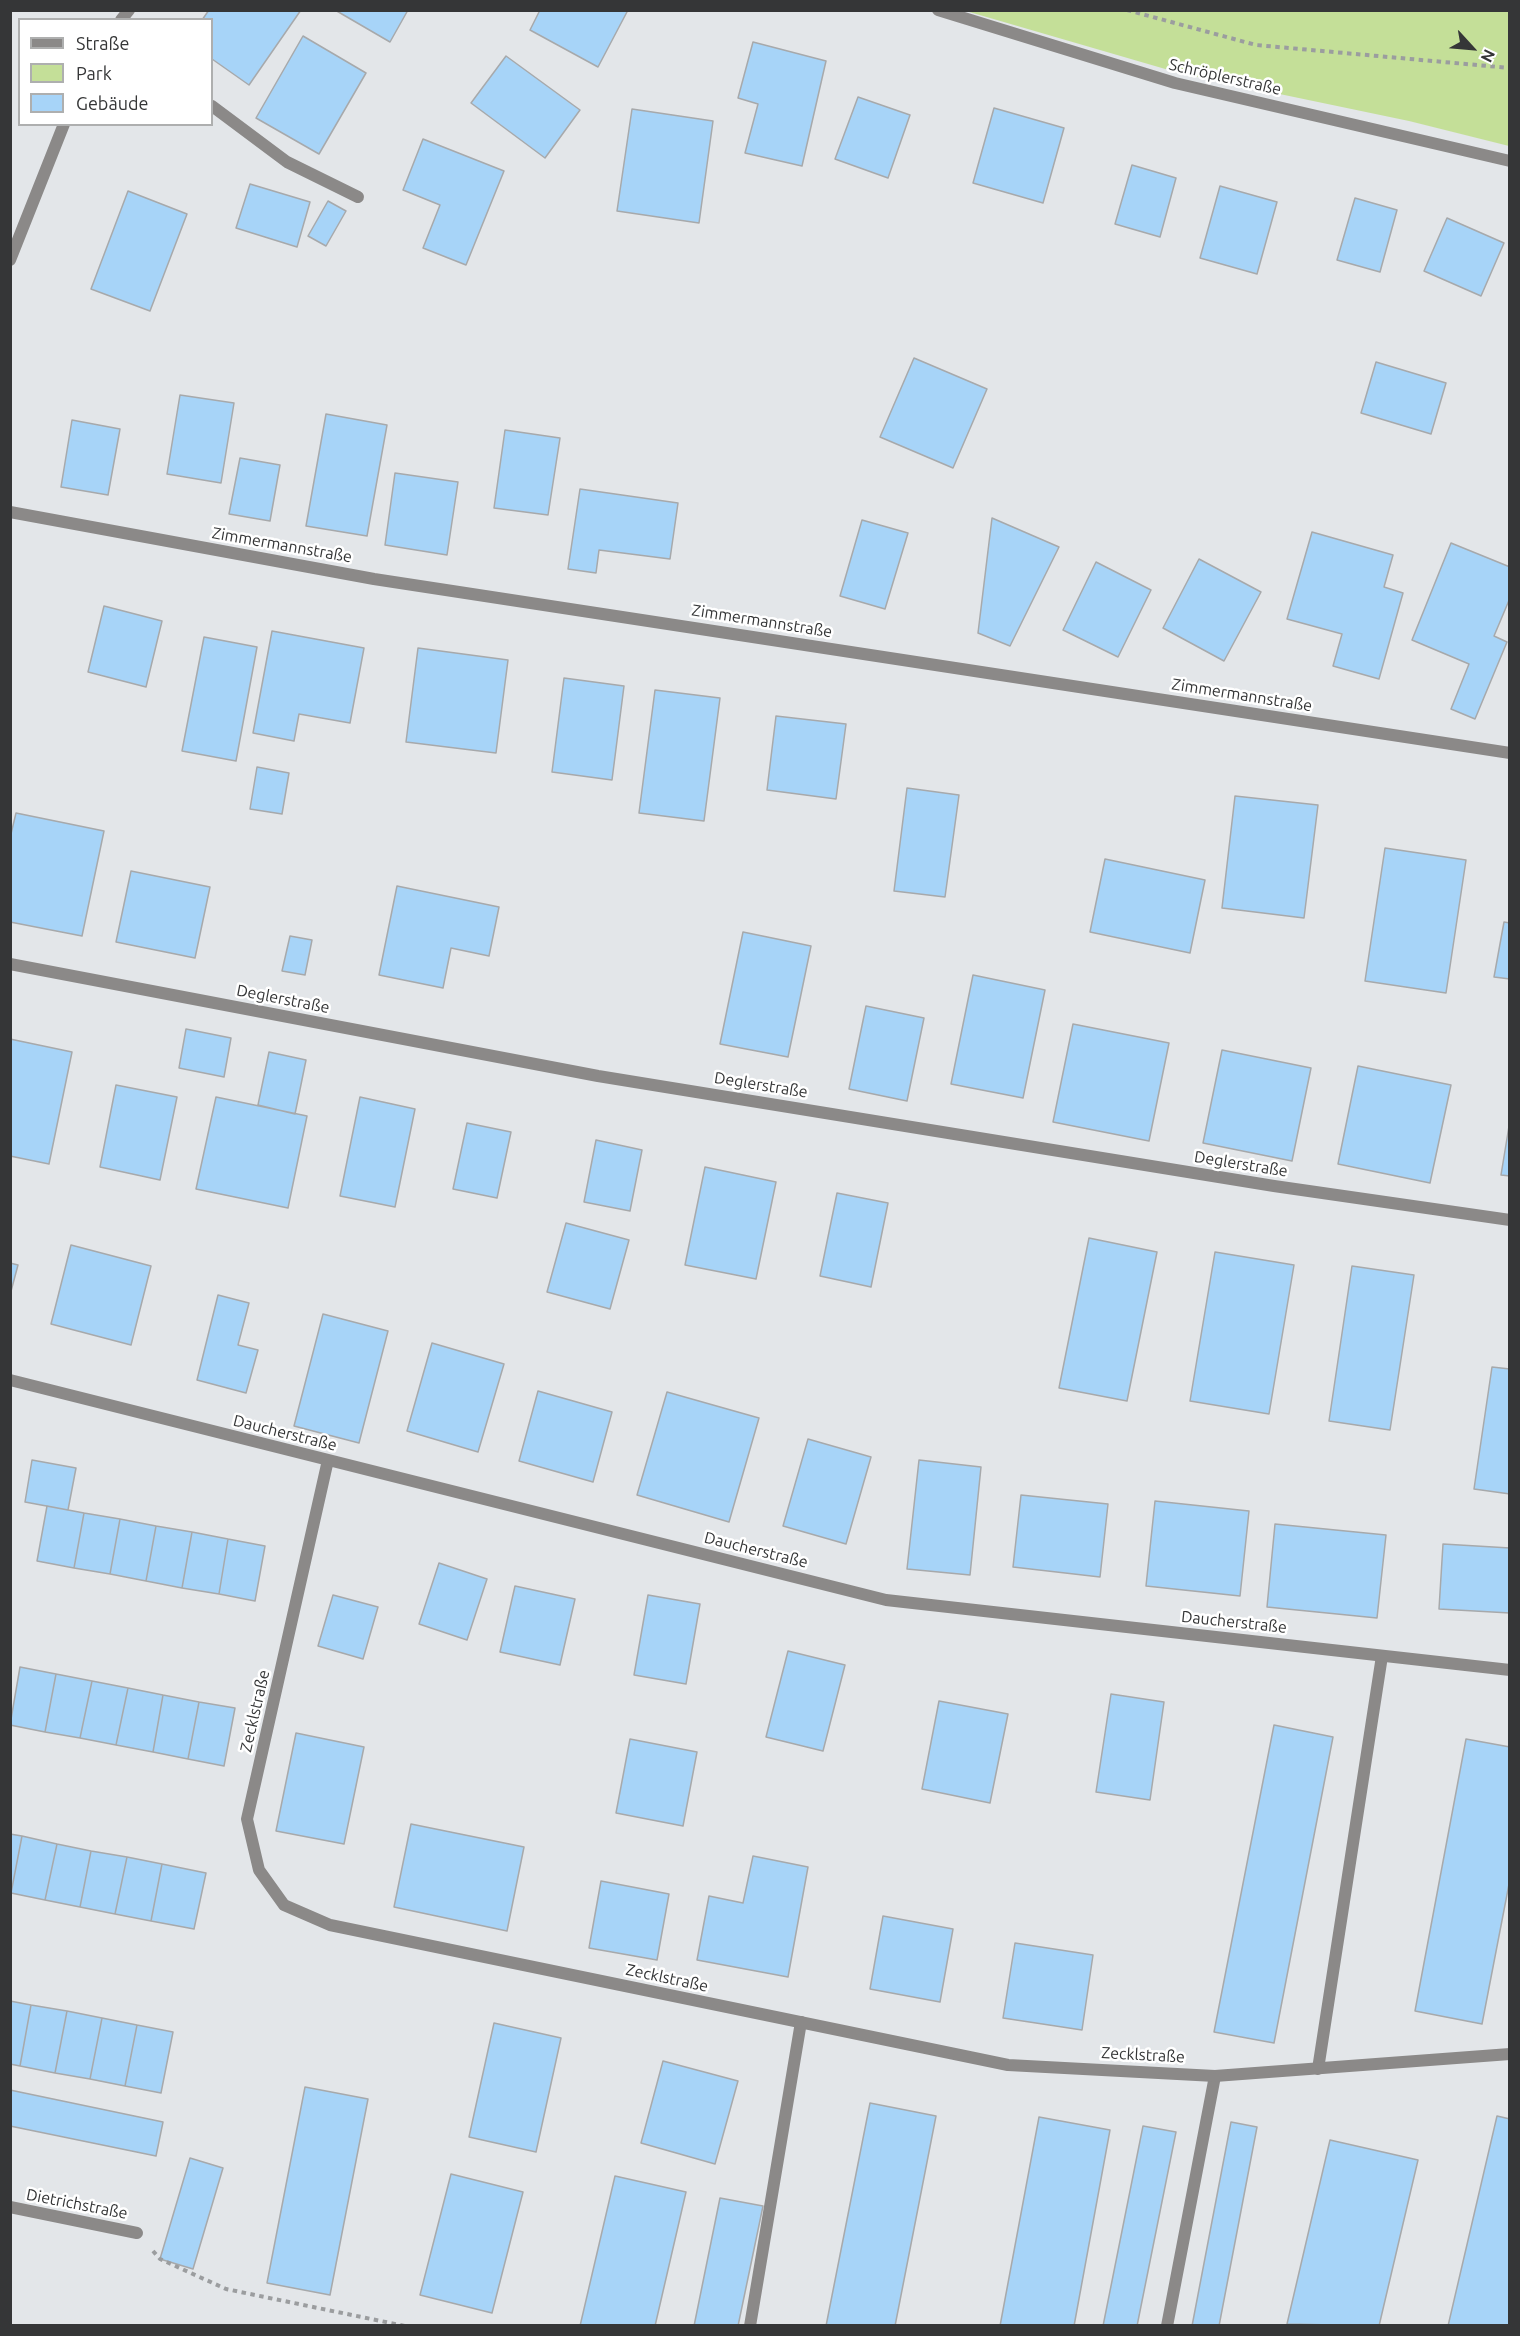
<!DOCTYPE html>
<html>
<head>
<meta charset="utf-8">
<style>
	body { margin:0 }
	#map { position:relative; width:1520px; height:2336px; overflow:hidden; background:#e3e6e9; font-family:Ubuntu,sans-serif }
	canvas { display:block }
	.frame { position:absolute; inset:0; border:12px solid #353637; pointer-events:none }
	.legend { position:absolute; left:18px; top:18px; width:195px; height:108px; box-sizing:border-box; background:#fff; border:2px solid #aeafaf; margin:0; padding:8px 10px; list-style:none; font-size:18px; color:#353637 }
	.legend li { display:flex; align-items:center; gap:12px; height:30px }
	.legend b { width:30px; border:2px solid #aeafaf }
	.north { position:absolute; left:1442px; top:18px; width:60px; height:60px; -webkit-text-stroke:4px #fff; paint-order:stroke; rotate:116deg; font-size:16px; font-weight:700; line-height:24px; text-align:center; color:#353637 }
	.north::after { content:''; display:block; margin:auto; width:21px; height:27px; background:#353637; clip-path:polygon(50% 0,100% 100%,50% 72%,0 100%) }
</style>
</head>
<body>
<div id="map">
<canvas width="1520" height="2336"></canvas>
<div class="frame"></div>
<ul class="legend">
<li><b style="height:8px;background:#8b8988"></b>Straße</li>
<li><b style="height:16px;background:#c4df98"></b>Park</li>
<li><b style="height:16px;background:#a7d4f8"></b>Gebäude</li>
</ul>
<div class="north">N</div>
</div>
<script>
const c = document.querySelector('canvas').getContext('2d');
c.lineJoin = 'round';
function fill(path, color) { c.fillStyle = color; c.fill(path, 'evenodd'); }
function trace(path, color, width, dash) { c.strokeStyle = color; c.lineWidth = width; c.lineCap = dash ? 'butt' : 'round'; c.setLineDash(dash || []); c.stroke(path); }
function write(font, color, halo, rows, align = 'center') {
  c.font = font + ' Ubuntu,sans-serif'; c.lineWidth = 5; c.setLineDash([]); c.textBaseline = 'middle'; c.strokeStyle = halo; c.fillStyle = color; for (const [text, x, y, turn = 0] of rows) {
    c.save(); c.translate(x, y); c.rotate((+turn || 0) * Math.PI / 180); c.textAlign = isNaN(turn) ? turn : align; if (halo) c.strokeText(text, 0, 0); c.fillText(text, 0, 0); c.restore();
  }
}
fill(new Path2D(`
	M966,11h543v135l-100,-25 -230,-48z`), '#c4df98');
const building = new Path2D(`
	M209,10h92l-52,75 -37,-26v-39h-10z
	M335,10h73l-18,32z
	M540,10h88l-30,57 -68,-37z
	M303,36l63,37 -47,81 -63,-36z
	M753,42l73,19 -24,105 -57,-13 13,-49 -20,-6z
	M506,56l74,54 -35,48 -74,-55z
	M858,97l52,18 -22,63 -53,-19z
	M994,108l70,20 -21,75 -70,-20z
	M632,109l81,12 -14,102 -82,-12z
	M423,139l81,32 -38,94 -43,-17 17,-43 -37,-15z
	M1132,165l44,13 -16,59 -45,-13z
	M250,184l60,18 -13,45 -61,-19z
	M1220,186l57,16 -20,72 -57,-16z
	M128,191l59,23 -37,97 -59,-22z
	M1355,198l42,12 -17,62 -43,-12z
	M328,201l18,10 -20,35 -18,-10z
	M1447,218l57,25 -23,53 -57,-25z
	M914,358l73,31 -34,79 -73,-31z
	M1376,362l70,21 -15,51 -70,-21z
	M180,395l54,8 -13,80 -54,-9z
	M326,414l61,11 -20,111 -61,-10z
	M72,420l48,9 -12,66 -47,-8z
	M505,430l55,8 -12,77 -54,-7z
	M240,458l40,7 -10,56 -41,-7z
	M395,473l63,9 -11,73 -62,-10z
	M580,489l98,14 -8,56 -71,-9 -3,23 -28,-4z
	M992,518l67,29 -49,99 -32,-13z
	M862,520l46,13 -23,76 -45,-13z
	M1312,532l81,23 -9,32 19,6 -24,86 -46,-13 9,-32 -55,-15z
	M1451,543l59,24v31l-16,38 13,6 -32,77 -24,-10 18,-45 -57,-24z
	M1199,559l62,33 -37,69 -61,-33z
	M1096,562l55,28 -33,67 -55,-27z
	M104,606l58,15 -16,66 -58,-15z
	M272,631l92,17 -14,75 -51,-9 -5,27 -41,-8z
	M204,637l53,10 -21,114 -54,-10z
	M418,648l90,12 -12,93 -90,-11z
	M564,678l60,8 -12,94 -60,-8z
	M655,690l65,8 -16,123 -65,-8z
	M776,716l70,8 -10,75 -69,-9z
	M257,767l32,6 -7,41 -32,-5z
	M907,788l52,7 -14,102 -51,-6z
	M1235,796l83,9 -14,113 -82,-10z
	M16,813l88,18 -22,105 -72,-14v-84z
	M1385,848l81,12 -20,133 -81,-12z
	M1105,859l100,21 -15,73 -100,-21z
	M131,871l79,16 -15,71 -79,-16z
	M397,886l102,21 -10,49 -38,-8 -8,40 -64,-13z
	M1504,922l6,1v56l-16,-2z
	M743,932l68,14 -23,111 -68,-13z
	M290,936l22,4 -7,35 -23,-4z
	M973,975l72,15 -22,108 -72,-14z
	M866,1006l58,12 -17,83 -58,-12z
	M1073,1024l96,19 -20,98 -96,-19z
	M186,1029l45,9 -7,39 -45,-9z
	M10,1039l62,13 -23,112 -39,-8z
	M1222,1050l89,18 -19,93 -89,-18z
	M269,1052l37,8 -11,54 -37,-9z
	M1358,1066l93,19 -21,98 -92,-19z
	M116,1085l61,12 -17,83 -60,-13z
	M216,1097l91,19 -19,92 -92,-19z
	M360,1097l55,12 -20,98 -55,-11z
	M1510,1120v56l-9,-1z
	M467,1123l44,9 -14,66 -44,-9z
	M596,1140l46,10 -12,61 -46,-9z
	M705,1167l71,15 -20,97 -71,-14z
	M837,1193l51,10 -17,84 -51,-11z
	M566,1223l63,17 -19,69 -63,-17z
	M1089,1238l68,14 -30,149 -68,-13z
	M71,1245l80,21 -20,79 -80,-21z
	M1215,1252l79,13 -25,149 -79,-13z
	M10,1263l8,2 -8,30z
	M1352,1266l62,9 -24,155 -61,-9z
	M218,1295l31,8 -11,42 20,5 -12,43 -49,-13z
	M323,1314l65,17 -29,112 -65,-17z
	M432,1343l72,21 -26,88 -71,-21z
	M1492,1367l18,2v125l-36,-5z
	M538,1391l74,21 -19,70 -74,-21z
	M667,1392l92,26 -30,104 -92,-27z
	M808,1439l63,18 -25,87 -63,-18z
	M32,1460l44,8 -8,42 -43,-8z
	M919,1460l62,7 -11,108 -63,-6z
	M1021,1495l87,9 -8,73 -87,-10z
	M1155,1501l94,10 -9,85 -94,-10z
	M47,1506l37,7 -10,55 -37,-7z
	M84,1513l36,6 -10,55 -36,-6z
	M120,1519l36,7 -10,55 -36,-7z
	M1275,1524l111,11 -9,83 -110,-11z
	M156,1526l36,6 -10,56 -36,-7z
	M192,1532l36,7 -9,55 -37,-6z
	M228,1539l37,7 -10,55 -36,-7z
	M1443,1544l67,4v65l-71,-4z
	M439,1563l48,16 -20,61 -48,-16z
	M515,1586l60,13 -15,66 -60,-13z
	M333,1595l45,12 -15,52 -45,-13z
	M648,1595l52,9 -14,80 -52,-9z
	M788,1651l57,14 -22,86 -57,-14z
	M20,1667l36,7 -11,58 -35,-7z
	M56,1674l36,7 -12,57 -35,-6z
	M92,1681l36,7 -12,57 -36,-7z
	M128,1688l35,7 -10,57 -37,-7z
	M1111,1694l53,8 -14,98 -54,-8z
	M163,1695l36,7 -11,57 -35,-7z
	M939,1701l69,13 -18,89 -68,-14z
	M199,1702l36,6 -11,58 -36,-7z
	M1274,1725l59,12 -59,306 -60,-11z
	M296,1733l68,14 -20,97 -68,-13z
	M630,1739l67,13 -14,74 -67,-13z
	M1466,1739l44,8v132l-28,145 -67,-13z
	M411,1824l113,23 -17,84 -113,-24z
	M10,1834l12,2 -11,57h-1z
	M22,1836l35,8 -12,56 -34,-7z
	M57,1844l34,7 -11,56 -35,-7z
	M91,1851l36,6 -12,57 -35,-7z
	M753,1856l55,11 -20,110 -91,-17 12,-64 34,7z
	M127,1857l35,7 -11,57 -36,-7z
	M162,1864l44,9 -12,56 -43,-8z
	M601,1881l68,13 -12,66 -68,-12z
	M883,1916l70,13 -13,73 -70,-13z
	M1015,1943l78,12 -11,75 -79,-12z
	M10,2001l21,4 -11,61 -10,-2z
	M31,2005l36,6 -12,62 -35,-7z
	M67,2011l35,7 -12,61 -35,-6z
	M102,2018l35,7 -12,61 -35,-7z
	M494,2023l67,15 -25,114 -67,-15z
	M137,2025l36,7 -12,61 -36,-7z
	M663,2061l75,20 -23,83 -74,-21z
	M305,2087l63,12 -38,196 -63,-12z
	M10,2090l153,32 -7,34 -146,-30z
	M870,2103l66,13 -41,210h-69z
	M1497,2116l13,3v207h-62z
	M1039,2117l71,13 -36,196h-74z
	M1231,2122l26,5 -38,199h-27z
	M1143,2126l33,6 -39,194h-34z
	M1330,2140l88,20 -39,166 -92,-2z
	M190,2158l33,10 -30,101 -33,-10z
	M451,2174l72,18 -31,121 -72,-18z
	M615,2176l71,16 -31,134h-75z
	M720,2198l43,8 -25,120h-44z`);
fill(building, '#a7d4f8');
trace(building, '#a7a9ab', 1.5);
trace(new Path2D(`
	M1127,10l129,35 254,23
	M153,2251l7,8 66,30 179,37`), '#9b9d9f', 4, [4.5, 4.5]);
trace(new Path2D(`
	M212,106l75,56 71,35
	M1318,2069l64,-413
	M750,2326l51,-304
	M1167,2326l48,-250`), '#8b8988', 12);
trace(new Path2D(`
	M938,10l237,73 335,78
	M121,20l8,-10
	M10,260l54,-136
	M10,512l364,67 1136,174
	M10,964l588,112 676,110 236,34
	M10,1380l876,220 624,70
	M328,1460l-81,359 12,51 25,35 46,20 678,140 207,11 295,-22
	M10,2207l127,26`), '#8b8988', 12);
write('16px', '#353637', '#fff', [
	["Schröplerstraße",1225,77,13],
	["Zimmermannstraße",282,545,10],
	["Zimmermannstraße",762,621,9],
	["Zimmermannstraße",1242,695,9],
	["Deglerstraße",283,999,11],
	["Deglerstraße",761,1085,9],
	["Deglerstraße",1241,1164,9],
	["Daucherstraße",285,1433,14],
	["Daucherstraße",756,1550,14],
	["Daucherstraße",1234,1622,6],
	["Zecklstraße",255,1711,-77],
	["Zecklstraße",667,1978,12],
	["Zecklstraße",1143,2055,3],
	["Dietrichstraße",77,2204,11]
]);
</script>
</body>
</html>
